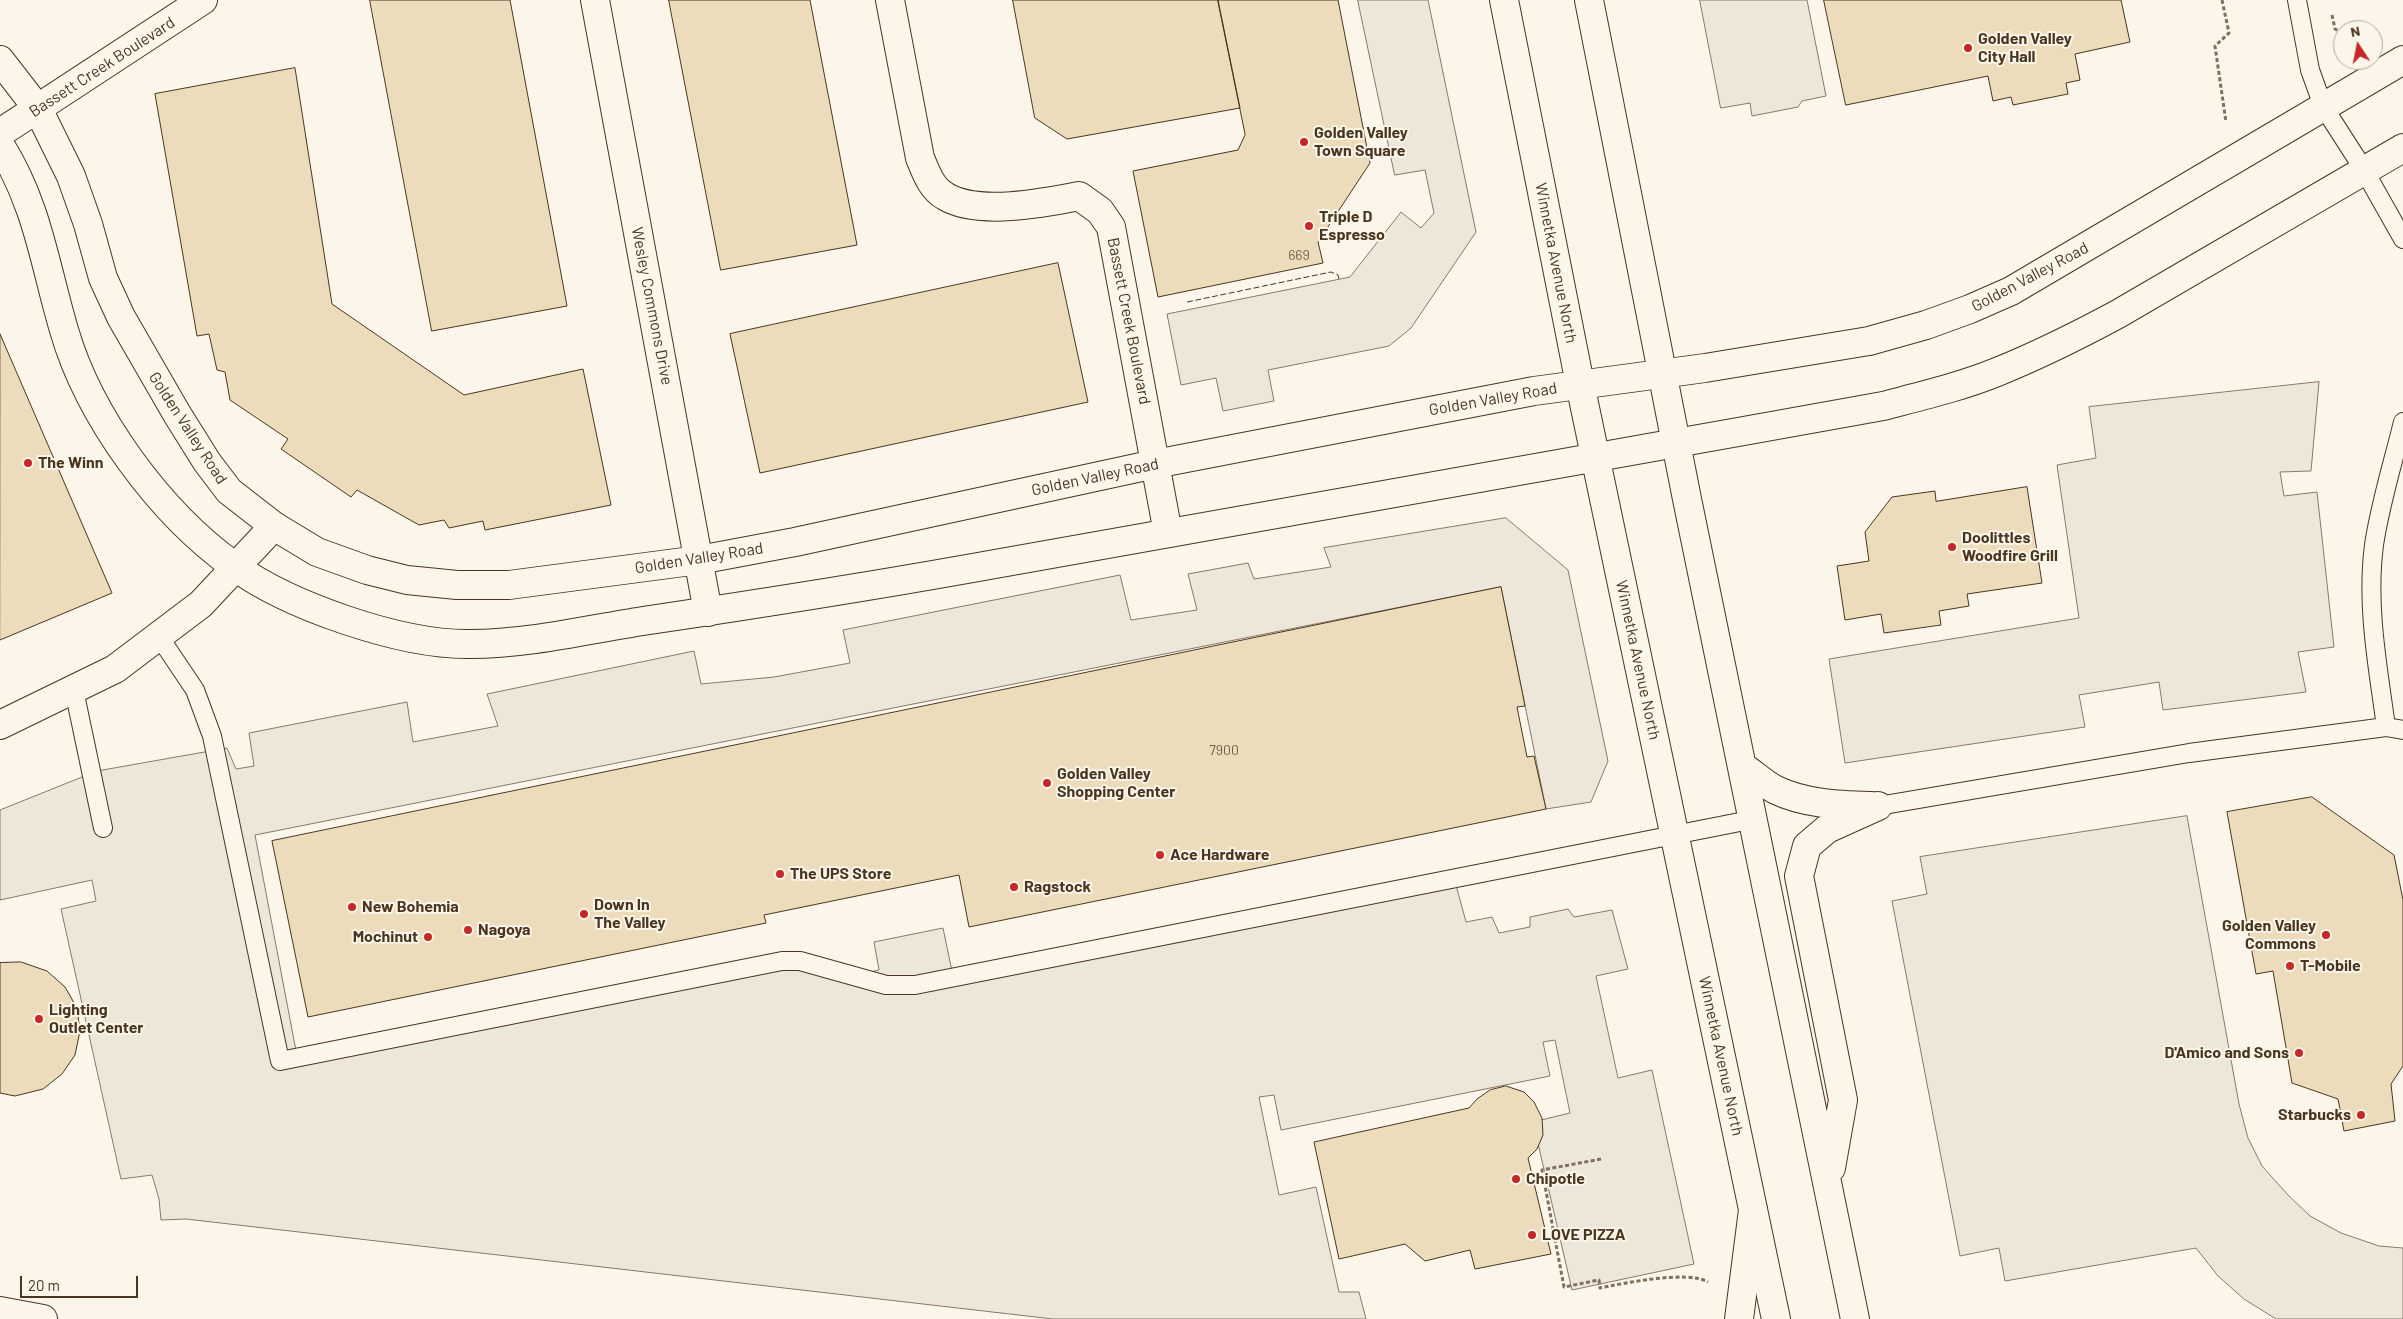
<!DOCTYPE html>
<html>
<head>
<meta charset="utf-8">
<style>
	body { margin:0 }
	#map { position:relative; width:2403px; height:1319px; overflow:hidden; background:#fbf6e9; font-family:Barlow,sans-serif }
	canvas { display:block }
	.north { position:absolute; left:2333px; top:20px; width:50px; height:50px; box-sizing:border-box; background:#fbf6e9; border:1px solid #b4a999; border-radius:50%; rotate:349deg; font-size:14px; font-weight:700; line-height:20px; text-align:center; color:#4a3520 }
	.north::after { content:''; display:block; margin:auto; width:18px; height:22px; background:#c62828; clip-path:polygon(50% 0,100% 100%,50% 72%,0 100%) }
	.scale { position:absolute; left:20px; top:1276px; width:118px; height:22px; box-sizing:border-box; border:2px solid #4a3520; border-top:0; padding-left:6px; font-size:15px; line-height:18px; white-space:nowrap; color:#4a3520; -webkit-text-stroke:4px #fbf6e9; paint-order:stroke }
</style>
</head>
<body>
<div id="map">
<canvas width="2403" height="1319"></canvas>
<div class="north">N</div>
<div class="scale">20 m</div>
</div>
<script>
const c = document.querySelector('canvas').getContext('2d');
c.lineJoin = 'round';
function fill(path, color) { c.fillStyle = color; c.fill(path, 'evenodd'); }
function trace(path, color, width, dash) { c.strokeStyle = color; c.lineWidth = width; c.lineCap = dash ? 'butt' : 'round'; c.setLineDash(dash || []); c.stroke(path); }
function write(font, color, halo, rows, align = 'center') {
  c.font = font + ' Barlow,sans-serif'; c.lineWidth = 4; c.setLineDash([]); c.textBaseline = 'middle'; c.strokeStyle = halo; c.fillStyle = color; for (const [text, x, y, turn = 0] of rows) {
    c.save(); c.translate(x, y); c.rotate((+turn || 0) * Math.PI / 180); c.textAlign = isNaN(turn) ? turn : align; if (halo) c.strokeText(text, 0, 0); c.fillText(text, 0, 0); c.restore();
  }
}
const parking = new Path2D(`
	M1358,0h70l48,232 -65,96 -22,18 -121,24 6,31 -51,10 -7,-33 -35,7 -14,-71 183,-37 51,-65 20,16 13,-15 -9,-43 -30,5z
	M1700,0h107l19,96 -24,5 -4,6 -46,9 -2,-13 -29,5z
	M2319,382l-8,89 -31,1 4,24 33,-4 17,155 -36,5 8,40 -143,18 -4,-28 -80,13 6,32 -240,36 -16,-104 250,-41 -22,-153 39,-7 -7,-51z
	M1506,518l62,52 40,191 -17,41 -45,7 -45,-222 -1246,248 42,221 503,-95 52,15 27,-6 -5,-28 69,-14 10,48 500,-102 13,48 26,-5 7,16 31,-6v-10l38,-8 6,8 38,-7 16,59 -32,7 22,102 34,-8 42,194 -122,26 -39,-168 37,-9 -15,-73 -12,2 7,34 -269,54 -7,-35 -15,2 20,98 37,-8 23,105h20l7,27h-313l-867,-100 -25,1 -2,-21 -7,-24 -31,4 -60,-270 35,-8 -4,-21 -92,20v-90l97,-39 130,-23 9,21 18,-3 -5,-33 158,-31 6,40 85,-16 -11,-32 207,-43 7,33 73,-7 76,-14 -7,-33 277,-55 11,45 66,-10 -9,-36 60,-11 6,16 77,-12 -7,-19z
	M2187,816l52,288 9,34 14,28 26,29 22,21 31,17 38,13 24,2v71h-127l-32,-20 -26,-23 -22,-28 -191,33 -6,-33 -39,8 -68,-355 35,-7 -7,-37z`);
fill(parking, '#ede7d9');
trace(parking, '#887966', 1);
const building = new Path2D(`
	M370,0h140l57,306 -135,25z
	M669,0h141l47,245 -136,25z
	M1013,0h205l22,108 -173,31 -32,-21z
	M1218,0h120l32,163 -52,79 5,21 -165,34 -25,-126 105,-21 7,-15z
	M1824,0h297l9,42 -55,12 5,26 -14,3 2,11 -55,11 -2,-8 -18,4 -5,-25 -142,29z
	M295,68l37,236 132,91 119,-26 28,136 -126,25 -2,-9 -34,7 -5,-8 -25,5 -62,-35 -6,7 -70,-48 7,-10 -58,-39 -5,-28 -8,-2 -8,-36 -12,2 -42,-242z
	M1058,263l30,139 -328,71 -30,-139z
	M0,334l112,259 -112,47z
	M2027,487l15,96 -75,11 2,12 -30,5 2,14 -57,8 -3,-19 -36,6 -8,-54 32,-5 -4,-29 27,-35 43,-6 1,10z
	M1501,587l24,119 -8,1 10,50 7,-1 12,53 -577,118 -10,-52 -195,40 2,8 -458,94 -36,-176z
	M2312,797l82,58 9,45v166l-12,18 4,37 -51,10 -6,-32 -46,-16 -19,-112 -17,3 -29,-162z
	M21,962l26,9 18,16 12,21 3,23 -5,24 -13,19 -19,15 -28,7 -15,-3v-130z
	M1506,1086l18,6 10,10 8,16 1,17 -6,14 -9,9 23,96 -76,15 -5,-19 -45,11 -20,-17 -66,15 -25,-117 155,-34 8,-9 13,-9z`);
fill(building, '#ecdcbc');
trace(building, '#4a3520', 1);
const service = new Path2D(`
	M2297,0l13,70 13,36 41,64 39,69
	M158,635l37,55 17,46 68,325 502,-100h18l86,24h29l840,-166
	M74,690l29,138
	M2386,727c-8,-60 -20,-121 -12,-182 6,-41 19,-82 29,-123
	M1878,806l311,-53 197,-26 17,3`);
const minor = new Path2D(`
	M595,0l113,612
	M890,0l30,158c6,14 11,30 25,38 32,20 99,7 134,0l21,15 11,16 57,306
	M0,133l203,-133
	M0,725l115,-56 86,-65 73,-78`);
const tertiary = new Path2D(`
	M0,60l38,49 33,67 17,48 15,54 18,39 56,97 30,48 22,29 45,35 43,26 50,18 40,10 50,5h52l190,-25 96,-18 360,-78 379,-73 171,-23 164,-27 57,-16 44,-16 41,-18 392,-231
	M0,145c38,61 44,117 64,185 25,87 96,183 170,236 55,40 167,79 236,78 58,0 116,-14 173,-23 108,-16 217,-33 324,-52 306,-54 611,-108 916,-163 38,-10 77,-19 114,-34 42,-17 82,-37 121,-58l285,-166`);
const secondary = new Path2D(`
	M1504,0l76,384 196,935
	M1589,0l98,499 168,820
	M1743,767c11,7 21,17 33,23 29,14 63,15 95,16
	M1831,1168l12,-68 -44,-224 8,-30 20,-17 51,-23`);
const trunk = new Path2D(`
	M0,1311l43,8
	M1739,1319l14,-109`);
trace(service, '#4a3520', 20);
trace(minor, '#4a3520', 30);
trace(tertiary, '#4a3520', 30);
trace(secondary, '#4a3520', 30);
trace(trunk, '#4a3520', 30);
trace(new Path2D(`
	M2222,0l7,33 -14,13 11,76
	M2332,15l3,14 8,4
	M1601,1159l-59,11 22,117 35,-7 1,8c25,-5 87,-18 108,-6`), '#7f6f5c', 3, [4, 2.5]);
trace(service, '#fbf6e9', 18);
trace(minor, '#fbf6e9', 28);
trace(tertiary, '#fbf6e9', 28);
trace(secondary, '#fbf6e9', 28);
trace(trunk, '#fbf6e9', 28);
trace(new Path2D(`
	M1187,302l144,-30 7,3 1,4`), '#4a3520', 1, [6, 2.5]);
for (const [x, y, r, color] of [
	[1968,48,5,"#c62828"],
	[1304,142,5,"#c62828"],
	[1309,226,5,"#c62828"],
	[28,463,5,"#c62828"],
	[1952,547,5,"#c62828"],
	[1047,783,5,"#c62828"],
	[1160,855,5,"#c62828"],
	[780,874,5,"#c62828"],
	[1014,887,5,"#c62828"],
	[352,907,5,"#c62828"],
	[584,914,5,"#c62828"],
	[468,930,5,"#c62828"],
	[2326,935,5,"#c62828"],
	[428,937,5,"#c62828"],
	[2290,966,5,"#c62828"],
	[39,1019,5,"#c62828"],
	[2299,1053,5,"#c62828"],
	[2361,1115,5,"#c62828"],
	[1516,1179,5,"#c62828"],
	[1532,1235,5,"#c62828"]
]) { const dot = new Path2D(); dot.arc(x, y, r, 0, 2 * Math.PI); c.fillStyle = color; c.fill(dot); trace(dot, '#fbf6e9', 2); }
write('14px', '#725f47', null, [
	["669",1299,255],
	["7900",1224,750]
]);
write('bold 16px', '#4a3520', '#fbf6e9', [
	["Golden Valley",1978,39],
	["City Hall",1978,57],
	["Golden Valley",1314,133],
	["Town Square",1314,151],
	["Triple D",1319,217],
	["Espresso",1319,235],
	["The Winn",38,463],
	["Doolittles",1962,538],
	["Woodfire Grill",1962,556],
	["Golden Valley",1057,774],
	["Shopping Center",1057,792],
	["Ace Hardware",1170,855],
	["The UPS Store",790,874],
	["Ragstock",1024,887],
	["Down In",594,905],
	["The Valley",594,923],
	["New Bohemia",362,907],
	["Golden Valley",2316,926,"right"],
	["Commons",2316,944,"right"],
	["Nagoya",478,930],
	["Mochinut",418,937,"right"],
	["T-Mobile",2300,966],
	["Lighting",49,1010],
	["Outlet Center",49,1028],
	["D'Amico and Sons",2289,1053,"right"],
	["Starbucks",2351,1115,"right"],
	["Chipotle",1526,1179],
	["LOVE PIZZA",1542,1235]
], 'left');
write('16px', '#4a3520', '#fbf6e9', [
	["Bassett Creek Boulevard",102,67,-33],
	["Winnetka Avenue North",1556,263,79],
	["Golden Valley Road",2030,277,-28],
	["Wesley Commons Drive",652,306,79],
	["Bassett Creek Boulevard",1129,321,79],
	["Golden Valley Road",1493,399,-10],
	["Golden Valley Road",188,428,57],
	["Golden Valley Road",1095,477,-12],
	["Golden Valley Road",699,558,-9],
	["Winnetka Avenue North",1638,660,78],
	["Winnetka Avenue North",1721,1056,78]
]);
</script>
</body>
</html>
